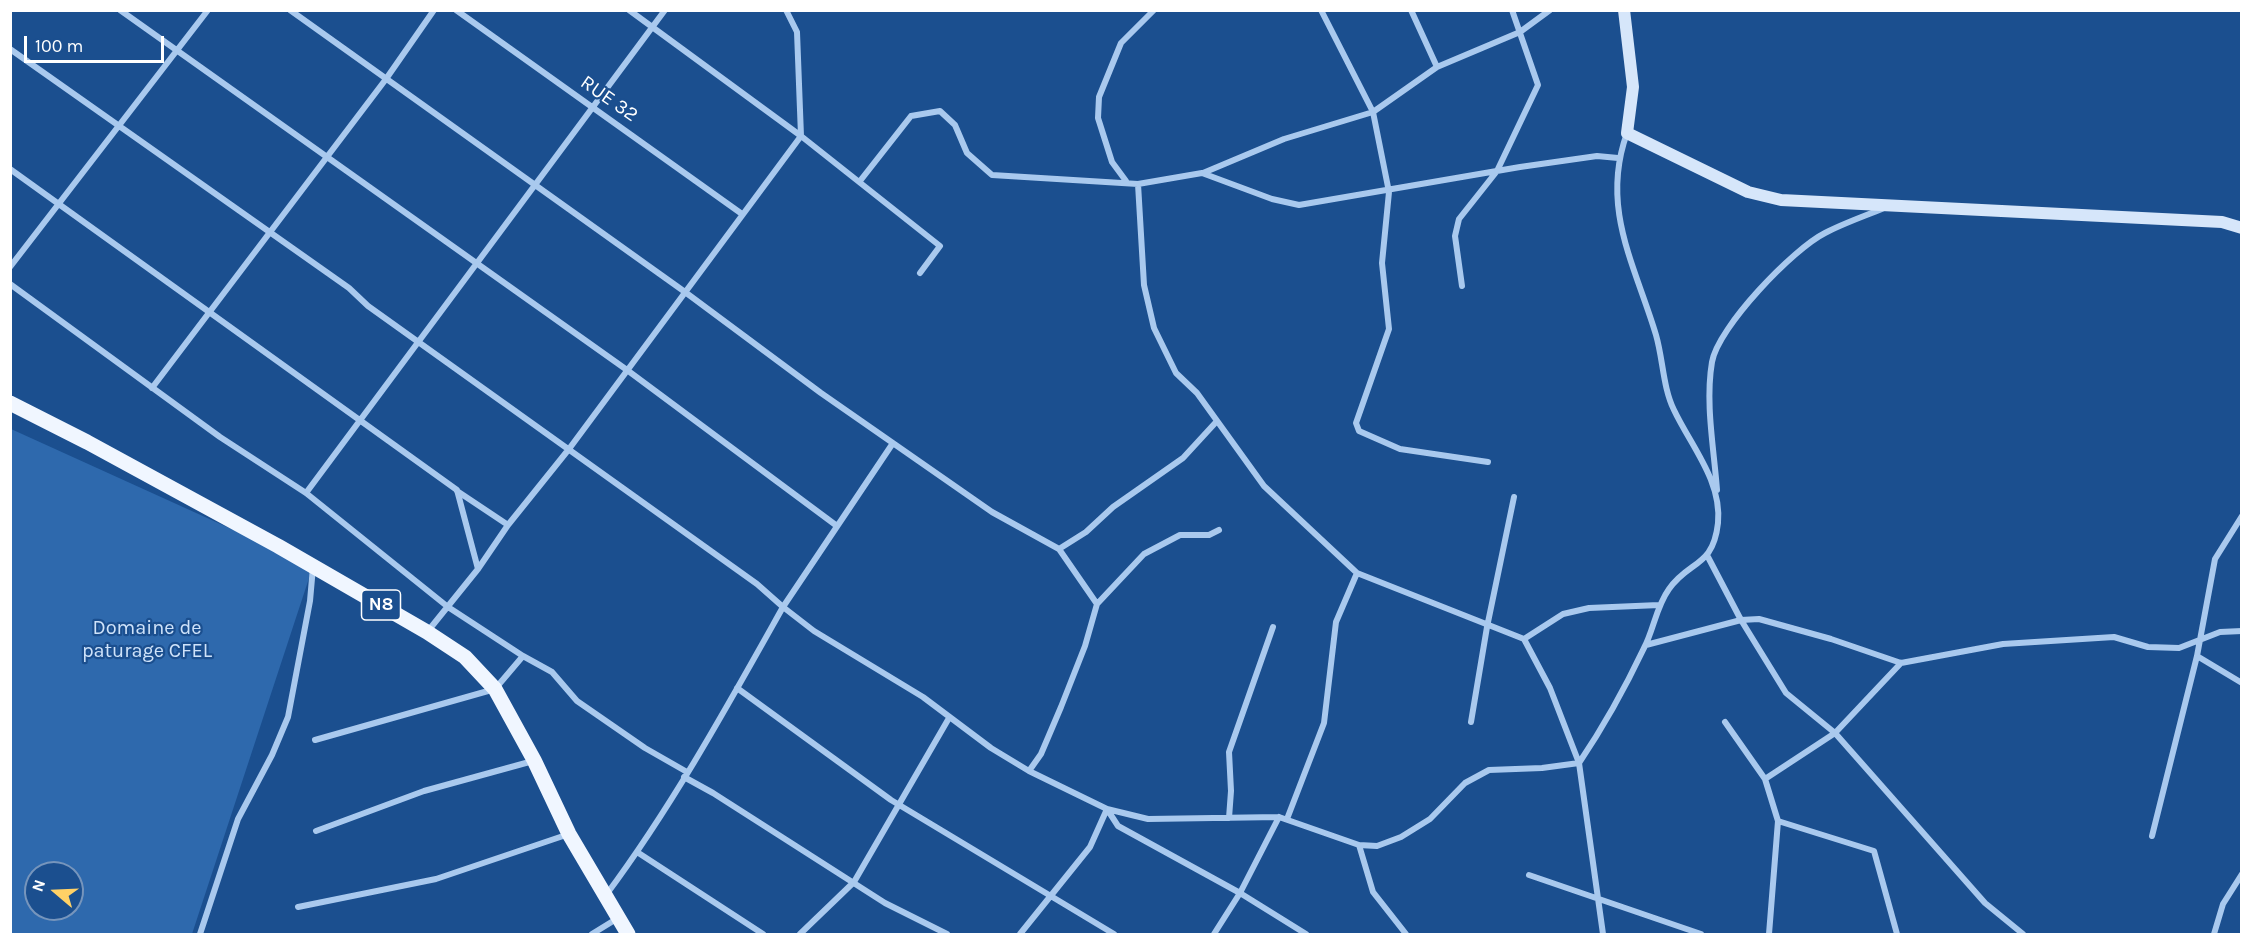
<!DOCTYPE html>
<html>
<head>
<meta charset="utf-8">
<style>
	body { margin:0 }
	#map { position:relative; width:2252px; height:945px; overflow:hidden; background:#1b4f8f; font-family:Karla,sans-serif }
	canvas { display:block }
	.frame { position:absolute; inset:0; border:12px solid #fff; pointer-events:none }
	.north { position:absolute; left:24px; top:861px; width:60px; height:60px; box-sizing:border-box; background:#1b4f8f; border:2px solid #7695bc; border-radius:50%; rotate:289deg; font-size:16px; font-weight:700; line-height:24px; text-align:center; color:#fff }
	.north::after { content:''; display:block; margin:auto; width:21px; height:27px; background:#ffd166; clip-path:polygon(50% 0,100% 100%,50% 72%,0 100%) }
	.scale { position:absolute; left:24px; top:36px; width:140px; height:27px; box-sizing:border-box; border:3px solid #fff; border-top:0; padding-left:8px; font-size:18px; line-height:21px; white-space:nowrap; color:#fff; -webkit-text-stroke:4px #1b4f8f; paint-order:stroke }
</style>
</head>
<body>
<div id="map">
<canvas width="2252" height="945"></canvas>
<div class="frame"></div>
<div class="north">N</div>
<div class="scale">100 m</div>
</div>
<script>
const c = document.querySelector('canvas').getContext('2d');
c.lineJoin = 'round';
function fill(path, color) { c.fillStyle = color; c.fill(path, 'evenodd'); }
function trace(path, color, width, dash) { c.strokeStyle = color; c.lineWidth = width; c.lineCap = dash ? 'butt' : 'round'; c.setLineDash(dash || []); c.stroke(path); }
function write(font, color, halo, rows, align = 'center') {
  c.font = font + ' Karla,sans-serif'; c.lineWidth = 4.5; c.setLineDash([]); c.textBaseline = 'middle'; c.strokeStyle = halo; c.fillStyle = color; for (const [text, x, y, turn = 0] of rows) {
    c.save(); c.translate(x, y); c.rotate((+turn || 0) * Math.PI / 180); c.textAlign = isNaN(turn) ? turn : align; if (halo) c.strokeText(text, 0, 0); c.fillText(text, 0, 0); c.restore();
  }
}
fill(new Path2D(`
	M11,429l302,137 -121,368h-181zM36,873h36v36h-36z`), '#2e69ad');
trace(new Path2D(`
	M120,10l507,360 210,156
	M290,10l395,282 136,101 171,119 67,37 38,55
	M456,10l286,204
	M629,10l172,126 139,110 -20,27
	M1321,10l52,102 16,80 -7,71 7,66 -33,94 3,8 41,18 88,13
	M1411,10l26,57
	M10,49l339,239 19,18 389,278 26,23 110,-164
	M10,169l447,321 21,79
	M1203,173l81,-34 89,-27 64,-45 83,-35 30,-22
	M860,181l51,-65 29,-5 15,14 12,28 25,22 146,9 64,-11 70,26 27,6 221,-38 77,-11 21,2
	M1126,181l-14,-19 -14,-44 1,-21 22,-54 33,-33
	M1138,184l6,101 10,43 22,45 21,20 67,93 93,87 167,66 26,49 29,75 24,171
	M10,267l198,-257
	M10,284l210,153 86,56 142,114 75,49 29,16 25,29 68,47 42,24
	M1462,286l-7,-50 4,-17 38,-48 41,-86 -26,-75
	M152,388l234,-309 48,-69
	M1717,490c-3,-41 -12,-87 -5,-128 6,-35 81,-113 113,-129 19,-10 40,-17 59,-25
	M457,491l51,34
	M306,493l359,-483
	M1059,549l27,-17 27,-25 70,-49 34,-37
	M1708,557l33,63 45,73 49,40 150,170 38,31
	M428,631l50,-62 30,-44 61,-76 232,-313 -4,-104 -11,-22
	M1524,639l39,-25 26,-6 70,-3
	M1646,645l95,-25 18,-1 72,20 70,24 102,-19 111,-7 34,10 31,1 41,-16 22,-1
	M2197,656l45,27
	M737,688l154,112 223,134
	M1471,722l16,-95 27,-130
	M1725,722l40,57 13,42 -9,113
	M315,740l180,-51 28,-33
	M1029,771l12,-17 20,-47 24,-61 12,-42 47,-50 36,-19h29l10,-5
	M684,777l29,16 172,110 62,31
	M1765,779l70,-46 66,-70
	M1107,809l11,17 122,67 66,41
	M1229,818l2,-27 -2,-39 44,-125
	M1287,819l37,-96 12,-101 21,-49
	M1778,821l96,30 23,83
	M316,831l108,-40 109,-30
	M2152,836l45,-180 18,-97 27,-43
	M1359,845l14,47 33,42
	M637,852l126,82
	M1529,875l172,59
	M606,895c67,-90 122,-190 177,-288l31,24 109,66 68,51 38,23 78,38 41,10 131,-2 80,28 18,1 24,-9 29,-18 35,-36 24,-13 53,-2 37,-5c25,-37 46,-75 65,-115 10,-19 12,-41 25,-59 20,-29 44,-21 49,-66 4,-42 -27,-77 -44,-113 -11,-22 -11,-51 -18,-75 -21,-70 -56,-127 -29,-202
	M298,907l138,-28 133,-45
	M200,934l38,-115 34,-64 16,-38 22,-116 3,-34
	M592,934l26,-16
	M800,934l54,-52 95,-164
	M1020,934l70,-87 17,-38
	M1214,934l26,-41 39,-76
	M2214,934l9,-30 19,-30`), '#a9c9ee', 6);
trace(new Path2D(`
	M1624,10l9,77 -6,46 121,59 33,8 441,22 20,6`), '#d6e6fa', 12);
trace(new Path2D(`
	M10,403l77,39 191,104 149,86 38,25 30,32 39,71 35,74 59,100`), '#f0f6ff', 15);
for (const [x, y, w] of [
	[381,605,39]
]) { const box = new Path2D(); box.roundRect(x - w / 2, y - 15, w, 30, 4.5); c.fillStyle = '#1b4f8f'; c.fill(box); trace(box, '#fff', 1.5); }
write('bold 18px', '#fff', null, [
	["N8",381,605]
]);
write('20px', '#fff', '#1b4f8f', [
	["RUE 32",609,99,35]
]);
write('20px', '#cfe3fa', '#1b4f8f', [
	["Domaine de",147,628],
	["paturage CFEL",147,651]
]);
</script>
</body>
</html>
